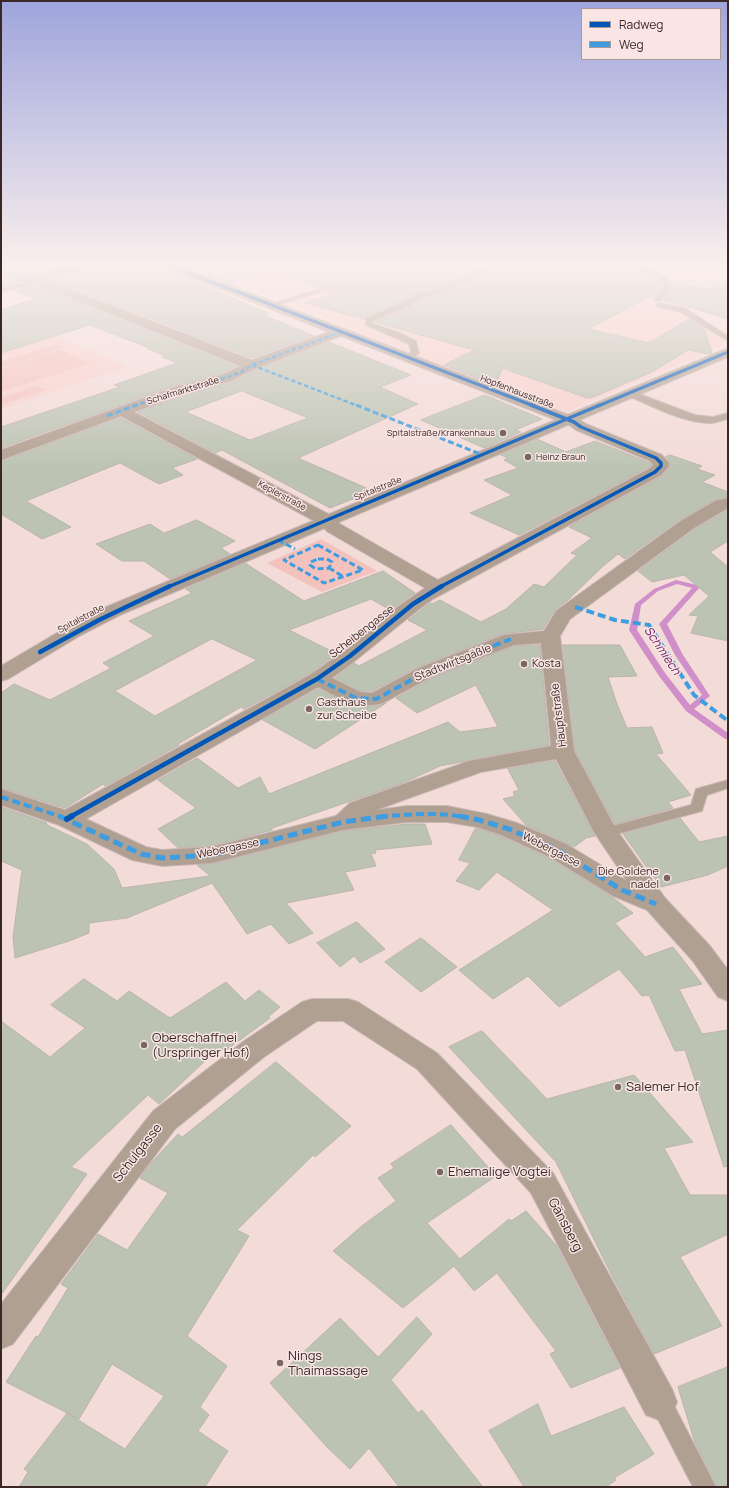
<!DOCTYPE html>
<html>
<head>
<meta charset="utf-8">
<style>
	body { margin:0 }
	#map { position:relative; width:729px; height:1488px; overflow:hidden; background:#f3dbd8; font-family:Manrope,sans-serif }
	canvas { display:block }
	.frame { position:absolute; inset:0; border:2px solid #392826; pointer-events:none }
	.legend { position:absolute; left:581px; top:8px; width:140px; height:52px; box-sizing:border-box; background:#f9e6e4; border:1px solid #ac9a98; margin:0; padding:5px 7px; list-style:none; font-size:12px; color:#392826 }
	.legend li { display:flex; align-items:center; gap:8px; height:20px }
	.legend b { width:20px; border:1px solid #ac9a98 }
</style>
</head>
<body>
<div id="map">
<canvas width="729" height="1488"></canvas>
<div class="frame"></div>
<ul class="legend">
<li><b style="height:5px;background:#0057b8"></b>Radweg</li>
<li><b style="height:5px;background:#3e9ce0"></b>Weg</li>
</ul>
</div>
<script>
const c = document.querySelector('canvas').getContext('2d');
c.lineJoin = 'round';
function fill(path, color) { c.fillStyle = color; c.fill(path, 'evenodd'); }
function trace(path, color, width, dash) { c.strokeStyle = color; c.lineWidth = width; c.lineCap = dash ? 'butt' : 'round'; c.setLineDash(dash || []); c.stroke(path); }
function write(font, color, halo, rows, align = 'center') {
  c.font = font + ' Manrope,sans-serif'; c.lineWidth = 3; c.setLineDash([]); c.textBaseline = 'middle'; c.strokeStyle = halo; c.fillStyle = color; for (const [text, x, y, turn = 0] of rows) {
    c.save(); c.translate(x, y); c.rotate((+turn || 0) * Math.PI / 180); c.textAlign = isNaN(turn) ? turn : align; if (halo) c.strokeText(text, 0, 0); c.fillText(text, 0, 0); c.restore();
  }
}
fill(new Path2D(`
	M191,265h456l24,14 4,6 -7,14 60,35v10l-165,69z
	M1,311l53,23 72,33 -125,42z`), '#f8d0cb');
fill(new Path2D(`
	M56,344l7,4 -62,20v-6z
	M60,350l31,13 -90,29v-23z
	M38,385l9,5 -46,15v-7z
	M321,539l56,32 -55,21 -55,-29z`), '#f4c2bc');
fill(new Path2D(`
	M728,578v4l-29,6 -32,36 16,31 27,41 -16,13 34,24v6h-3l-39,-28 -27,-35 -30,-46 6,-26 19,-15 22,-9 21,5zM677,584l15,4 -33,36 16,31 27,40 -12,10 -25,-32 -28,-43 4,-25 17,-14z`), '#d08fc9');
const building = new Path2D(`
	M39,265h27l-38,11 -3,2v2l-24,6v-11z
	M90,265h71l2,3 49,20h-3l59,25 -2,3 48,20 -62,22 -203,-79 38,-11z
	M182,265h138l21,8 28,-8h104l3,5 -3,4 -65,23 -6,4 -37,16 -1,2 -59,-16 30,-9 -64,-24v1l-42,12z
	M484,265h117l51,11 6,5 4,7 -8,9 -3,-1 -63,33 61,14 40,-24 15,9 8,25 -3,1 -21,-4 -36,22 -61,26h-4l-85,-30 -6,17 -52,-20 30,-15 -100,-28 36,-15 5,-4 64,-25 7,-7z
	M728,280v39l-64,-19 8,-10 -2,-9 37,8z
	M34,285l203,81 -17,8 -49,13 -170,61v-21l119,-40 -6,-2 63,-22 -15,-6 4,-1 -18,-7 1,-1 -59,-23 -89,28v-43l34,-11 -22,-9z
	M329,342l82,33 -31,12 38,17 -120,54 75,33 -43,17 -108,-58 -7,3 -77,-41 43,-16 49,-14 28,-13zM242,391l66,27 -58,22 -64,-28z
	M485,395l57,24 -27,11 6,2 -37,16 -63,-28z
	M121,418l76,41 -25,9 11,7 -24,9 -39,-21 -94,38 45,26 -29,12 -41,-25v-53z
	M537,439l29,13 29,-11 55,22 1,2 -3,3 -129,67 -49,-22 42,-18 -28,-15 34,-12 -14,-8 4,-2 -7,-3z
	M670,455l32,11 -5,3 18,6 -13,7 26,10v5l-14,3 -33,19 -56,40 -7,-5 -16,13 -34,33 -13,10 -12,19 -40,5 -85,33 -46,24h-12l-25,-13 19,-15 5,3 68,-36 -19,-10 22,-17 2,1 8,-4 41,22 25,-13 28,-25 10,3 33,-32 -6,-2 21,-15 -23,-11 93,-51 8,-9v-5l-4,-5z
	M728,510v31l-18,11 18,15v74l-37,-8 7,-17 -9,-1 20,-19 -25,-21 -32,7 -14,-11 57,-42z
	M197,520l38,21 -14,7 9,6 -60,25 -26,-18h-22l-26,-17 54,-20 14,9z
	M245,563l59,38 79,-30 32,22 -25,17 -19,-11 -82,31 48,24 -28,20 -65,35 -3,-2 -63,37 1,1 -74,41 -2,-2 -38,24 -64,-20v-95l13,-9 36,16 61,-32 -8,-5 51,-27 -25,-15 63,-28 -6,-4zM212,639l45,21 -102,56 -40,-25z
	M540,645l9,100 -109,21 -37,17 -131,45v2l-60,16 -34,2 -20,-19 38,-21 -38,-28 39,-22 41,30 22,-11 9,17 179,-72 12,10 38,-5 -22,-42 -59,28 -21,-15 38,-21 80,-31z
	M563,645h57l17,31 -29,1 9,27 10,24 25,-1 11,26 -7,1 35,41 -23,7 5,6 -58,16 -40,-73z
	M318,689l23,11 16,5 17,1 12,-3 -71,46 -52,-29z
	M555,761l40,75 -9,2 -12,9 -48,-22 -23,-26 12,-3 -2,-4 6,-2 -11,-21z
	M1,807l46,16 -2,1 42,20 27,25 8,19 88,-12 -13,-11 15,-1 131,-33 64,-7h18l7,20 -57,6 1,3 -5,1 5,12 -31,6 9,18 -68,13 27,30 -24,11 -18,-20 -24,10 -35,-51 -85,35 -38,5v10l-20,8 -54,17 -2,-21 9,-67 -21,-9z
	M680,818l19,24 29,-6v30l-20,9 -47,12 -38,-53z
	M476,828l24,8 47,21 65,40 21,16 -18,10 30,34 28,-10 29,37 -23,5 23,45 26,-4v136l-4,1 -39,-117 -10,1 -26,-56 -7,1 -23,-27 -60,38 -31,-31 -35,23 -34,-29 94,-60 -56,-38 -18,18 -23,-9 14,-18 -11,-3z
	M357,922l28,27 -25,14 -6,-7 -14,11 -23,-24z
	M421,938l36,29 -36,25 -36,-30z
	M84,979l33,22 12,-10 41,27 56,-36 19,19 14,-11 21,17 -12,10 2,1 -45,33 -5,-4 -61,57 -11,-9 -77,72 16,7 -86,121v-274l49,36 35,-29 -34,-23z
	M482,1031l65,68 87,-24 59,67 -29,6 26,47h38v39l-48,23 42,69 -68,28 -43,-80 -55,-112 -107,-115z
	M276,1062l75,64 -36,31 -2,-2 -76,75 12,6 -62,100 40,30 -27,41 9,8 -11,16 30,20 -23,36h-186l9,-15 -4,-3 43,-56 58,36 39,-53 -52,-32 -33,55 -73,-37 30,-46 2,1 30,-49 -7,-4 37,-50 29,16 41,-57 -28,-15 11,-15 27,-29 4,3z
	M451,1125l45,51 -69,47 33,36 49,-40 2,2 15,-10 30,34 64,123 -49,20 -21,-34 6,-3 -59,-78 -23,18 -20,-25 -51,42 -70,-57 30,-26 33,-24 -18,-23 16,-10 -3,-4z
	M417,1317l15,17 -41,46 27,33 4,-3 61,77h-84l-30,-39 -19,21 -24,-23 -56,-63 70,-65 38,39z
	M728,1367v120h-11l-22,-44 -17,-56z
	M538,1404l13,32 73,-29 30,47 -40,24 2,2 -10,7h-82l-35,-56z`);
fill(building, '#bcc3b2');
trace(building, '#b9b4ad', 1);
const service = new Path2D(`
	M474,265h8l3,6 -7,6 -64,25 -5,4 -36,15v3l25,8 18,9 3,12 -9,7h-6l-1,-2 8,-6 -2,-8 -43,-19v-7l37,-16 5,-4 66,-23 4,-5z
	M635,265c10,0 39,10 36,24 -2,5 -7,8 -10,12h-6l-1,-2 10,-11c-3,-14 -21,-15 -29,-23z
	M37,279l3,2 -1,1 -38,10v-4z
	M318,289l2,1v2l-48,15 -4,-2z
	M657,303l28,5 43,28v5l-48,-29 -23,-5z
	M629,390l66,25 18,2 15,-4v6c-5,1 -10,3 -15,4 -27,2 -63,-18 -87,-28l-1,-2z
	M728,780v8l-21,7 -5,16 -96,26 -5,-2 -2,-3 2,-3 90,-24 5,-16z
	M660,1391l8,3 48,93h-23l-44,-85 3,-8z`);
const minor = new Path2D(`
	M71,265h18l-2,2 -43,12 208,81 77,-28 -165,-65 -2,-2h16l401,154 7,5 76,31 7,8v3l-8,9 -228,124c-35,25 -66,54 -101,79l28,14 12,1 47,-25 85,-33 40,-4 12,-20 126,-91 33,-19 13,-3v10l-34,20 -124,91 -10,17 14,115 42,78 49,69 45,48 18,24v31l-10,-4 -26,-37 -45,-50 -34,-14 -65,-40 -47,-21 -24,-8 -30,-5h-40l-64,8 -131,33 -50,3 -30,-6 -73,-35 -58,-20v-16l64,21 245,-135 33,-23 50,-42 32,-22 -97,-56 -8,-8 -199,-108 -120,44v-10l171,-62 49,-13 20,-9 -213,-85 -2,-2 2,-2zM341,336l228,89 7,5 74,31 3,4 -4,4 -211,111 -98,-56 -8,-8 -198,-104 47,-17 49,-14 27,-13zM541,643l10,103 -82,15 -119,42 -14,13 -124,31 -50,3 -16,-3 -60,-28 232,-132c21,11 41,23 65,16l50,-27 81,-31zM556,759l38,73 33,49 -61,-37 -49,-21 -30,-9 -40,-8h-40l-31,4 105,-38z
	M312,999h36l10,3 79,51 116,120 119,216 5,13 -5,13 -13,5 -13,-5 -115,-222 -114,-124 -74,-48h-26l-53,36 -89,72 -162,215 -12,5v-45l152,-193 91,-70 58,-39z`);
const tertiary = new Path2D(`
	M728,348v9l-608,258 -39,20 -73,44 -7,2v-15l66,-39 39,-20z`);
trace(service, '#cbb9b7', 2);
trace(minor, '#cbb9b7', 2);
trace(tertiary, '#cbb9b7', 2);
fill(service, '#b0a091');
fill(minor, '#b0a091');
fill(tertiary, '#b0a091');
trace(new Path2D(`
	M1,266l21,14 10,-1
	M252,365l106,41
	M134,406l43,-15 23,-4 41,-15 11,-7 89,-33`), '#3e9ce0', 2.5, [4.5, 2.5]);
trace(new Path2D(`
	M356,405l127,50
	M107,416l29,-11
	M278,540l17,9
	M318,545l45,25 -39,13 -40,-23z
	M318,559h9l5,3 -3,6 -13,1 -6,-4 1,-3z
	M329,568l15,9`), '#3e9ce0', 3, [6, 3]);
trace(new Path2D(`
	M575,607l40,13 34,5 45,70 34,26
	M317,679l39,19 20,1 50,-27 85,-33
	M1,797l61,20
	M380,817c29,-3 57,-5 85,0`), '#3e9ce0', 4, [8, 4]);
trace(new Path2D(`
	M59,816l82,38 21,4 50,-3 131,-33 45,-6
	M459,816l20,4 30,9 48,21 65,40 34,14`), '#3e9ce0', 5, [10, 5]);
trace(new Path2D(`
	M168,265l366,141
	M598,406l130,-54`), '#0057b8', 3);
trace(new Path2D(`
	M168,587l432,-182
	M440,587l215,-115 6,-6v-3l-5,-5 -75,-31 -7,-5 -43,-17`), '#0057b8', 3.5);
trace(new Path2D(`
	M40,652l59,-32 71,-34
	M70,817l247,-138 33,-23 63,-52 29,-18`), '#0057b8', 4.5);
trace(new Path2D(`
	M67,819l5,-3`), '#0057b8', 6);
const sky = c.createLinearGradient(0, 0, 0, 473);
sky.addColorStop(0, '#9ea5dc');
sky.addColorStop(0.56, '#faefed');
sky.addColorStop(1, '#faefed00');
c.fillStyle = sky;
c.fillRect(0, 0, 729, 473);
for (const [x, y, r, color] of [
	[503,433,4,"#7a6764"],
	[528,457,4,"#7a6764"],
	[524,664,4,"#7a6764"],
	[309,709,4,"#7a6764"],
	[667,878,4,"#7a6764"],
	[144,1045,4,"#7a6764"],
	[618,1087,4,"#7a6764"],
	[440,1172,4,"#7a6764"],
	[280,1363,4,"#7a6764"]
]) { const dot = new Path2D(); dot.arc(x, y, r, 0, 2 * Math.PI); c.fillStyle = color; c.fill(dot); trace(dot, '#f9e6e4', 1.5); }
write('9px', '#392826', '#f9e6e4', [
	["Schafmarktstraße",183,391,-17],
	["Hopfenhausstraße",517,392,21],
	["Spitalstraße",378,489,-22],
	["Keplerstraße",282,496,28],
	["Spitalstraße",81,619,-28]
]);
write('9px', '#392826', '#f9e6e4', [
	["Spitalstraße/Krankenhaus",495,433],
	["Heinz Braun",536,457,"left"]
], 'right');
write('11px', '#392826', '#f9e6e4', [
	["Scheibengasse",362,632,-38],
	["Stadtwirtsgäßle",453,663,-22],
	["Hauptstraße",559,715,-97],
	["Webergasse",228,849,-12],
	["Webergasse",551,850,27]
]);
write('11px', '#392826', '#f9e6e4', [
	["Kosta",532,664],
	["Gasthaus",317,703],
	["zur Scheibe",317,716],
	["Die Goldene",659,872,"right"],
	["nadel",659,885,"right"]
], 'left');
write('italic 12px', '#631665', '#f9e6e4', [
	["Schmiech",662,651,56]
]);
write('13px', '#392826', '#f9e6e4', [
	["Oberschaffnei",152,1038],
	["(Urspringer Hof)",152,1053],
	["Salemer Hof",626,1087],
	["Ehemalige Vogtei",448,1172],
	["Nings",288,1356],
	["Thaimassage",288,1371]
], 'left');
write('13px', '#392826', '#f9e6e4', [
	["Schulgasse",138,1153,-52],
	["Gänsberg",565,1225,62]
]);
</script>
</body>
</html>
